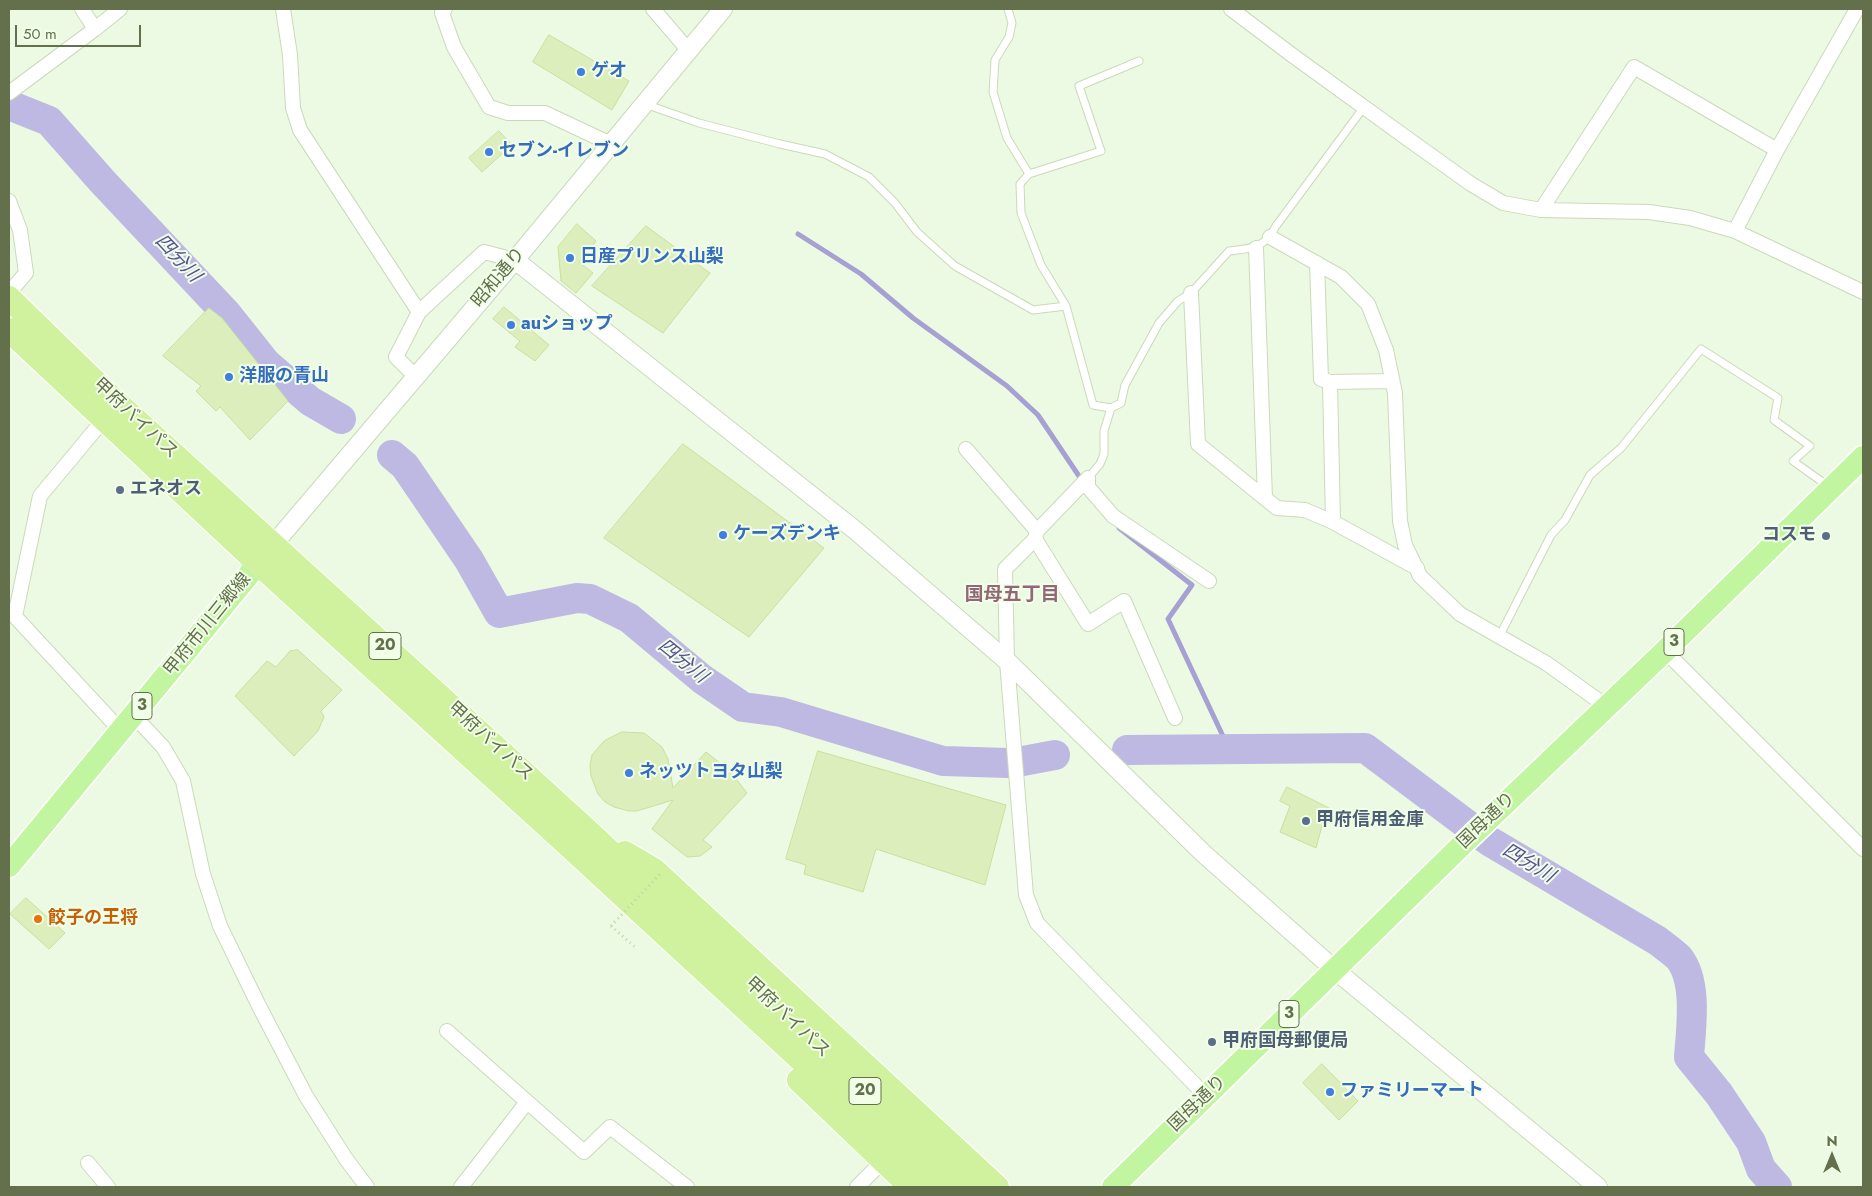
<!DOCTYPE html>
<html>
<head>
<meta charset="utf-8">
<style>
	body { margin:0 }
	#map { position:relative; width:1872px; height:1196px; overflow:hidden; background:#edfae3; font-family:Jost,sans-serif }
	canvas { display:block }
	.frame { position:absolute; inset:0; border:10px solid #64704b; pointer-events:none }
	.north { position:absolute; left:1807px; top:1131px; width:50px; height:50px; -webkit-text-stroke:4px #f1fee8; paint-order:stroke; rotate:0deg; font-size:14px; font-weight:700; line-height:20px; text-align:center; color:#64704b }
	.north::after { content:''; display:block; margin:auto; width:18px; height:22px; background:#64704b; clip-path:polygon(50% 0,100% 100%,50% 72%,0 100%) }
	.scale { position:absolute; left:15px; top:25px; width:126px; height:22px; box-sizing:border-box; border:2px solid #64704b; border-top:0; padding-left:6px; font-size:15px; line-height:18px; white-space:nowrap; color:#64704b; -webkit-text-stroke:4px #f1fee8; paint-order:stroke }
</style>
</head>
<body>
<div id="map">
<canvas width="1872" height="1196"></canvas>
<div class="frame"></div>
<div class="north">N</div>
<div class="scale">50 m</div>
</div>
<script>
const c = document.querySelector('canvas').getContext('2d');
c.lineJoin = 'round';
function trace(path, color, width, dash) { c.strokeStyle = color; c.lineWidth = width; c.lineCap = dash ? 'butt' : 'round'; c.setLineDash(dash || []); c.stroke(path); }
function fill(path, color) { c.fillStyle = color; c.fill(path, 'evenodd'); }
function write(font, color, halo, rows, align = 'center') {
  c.font = font + ' Jost,"Noto Sans JP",sans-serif'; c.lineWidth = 4; c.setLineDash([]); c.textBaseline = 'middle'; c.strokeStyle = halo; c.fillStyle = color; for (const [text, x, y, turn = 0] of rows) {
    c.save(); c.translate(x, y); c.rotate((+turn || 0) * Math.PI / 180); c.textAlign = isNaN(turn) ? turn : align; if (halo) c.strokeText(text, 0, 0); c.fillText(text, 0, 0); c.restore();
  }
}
trace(new Path2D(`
	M798,234l63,40 52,44 94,68 31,29 45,67
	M1119,528l73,57 -24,34 61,130`), '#a6a0d3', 5);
trace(new Path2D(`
	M9,105l40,16 53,60 125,133 39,49 44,38 31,18
	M392,455l13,11 64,94 30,53 78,-15 13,1 39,19 73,61 41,28 38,5 162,49 64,2 16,-2 32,-6
	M1127,750l238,-2 124,93 169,100c6,5 15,11 21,17 19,24 12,71 10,99l30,37 32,48 10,27 16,18`), '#beb9e2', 30);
const building = new Path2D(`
	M549,35l80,46 -17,29 -79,-48z
	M499,131l13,14 -30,27 -13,-14z
	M577,224l19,17 -17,21 14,11 -17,20 -15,-12 -3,-34z
	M646,226l64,47 -47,60 -71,-47z
	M504,307l45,38 -14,16 -20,-14 5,-6 -27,-22z
	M209,308l13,10 66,83 -38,39 -30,-33 -4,4 -20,-20 5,-5 -38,-30z
	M683,444l141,104 -75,89 -145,-99z
	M298,650l44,40 -21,21 3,6 -6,14 -24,25 -59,-60 32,-35 9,6 14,-16z
	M622,732l22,1 18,14 6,12 5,29 33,-36 24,19 17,22 -44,47 9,7 -12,9 -13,1 -35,-28 21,-29 -36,11h-8l-15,-4 -9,-5 -7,-8 -7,-18 -1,-11 2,-10 12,-14z
	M818,751l188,54 -21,80 -109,-36 -13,43 -59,-18 2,-9 -20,-6z
	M1287,787l58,29 -23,10 -6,22 -36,-16 10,-26 -10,-5z
	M26,898l39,35 -16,16 -39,-35z
	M1322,1064l36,37 -19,19 -36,-37z`);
fill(building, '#dceebc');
trace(building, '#c8df9e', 1);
const service = new Path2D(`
	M1008,9l4,14 -3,14 -14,23 -2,32 14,46 22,36
	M645,104l54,19 81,21 45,10 44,23 26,26 22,29 38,34 78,44 33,-4
	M1111,408l-18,-3 -27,-99 -25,-41 -20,-52 -1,-29 9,-10 72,-23 -22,-65 60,-25
	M1088,478l12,-14 4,-10v-23l7,-23 10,-5 4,-18 34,-62 19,-22 13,-8 38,-42c23,-3 35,-2 47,-25l88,-119
	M1499,637l52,-102 14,-15 25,-45 31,-27 80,-99 77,49 -4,22 36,26 -17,15 35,25`);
const minor = new Path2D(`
	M82,9l13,20 25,-20
	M283,9l7,46 3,53 7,22 119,182
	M445,9l-3,4 12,34 35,60 19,6h37l66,31
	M653,9l36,42
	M1231,9l61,46 116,84 63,45 32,19 38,7 108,2 41,6 45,13 128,61
	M9,93l86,-64
	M9,201l11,29 6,43 -17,20
	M1541,210l93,-143 143,83
	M1735,231l42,-81 80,-141
	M1270,237l71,40 27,27 18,46 9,43 5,128 5,24 15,31 40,38 86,49 60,43
	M1256,248l9,250
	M1317,263l4,116 9,3 3,140
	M1191,293l7,151 79,64 28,2 28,12 84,46
	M415,376l-19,-19 23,-45 65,-60 31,8
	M1330,382l62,-1
	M966,449l71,82
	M1088,478l-51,53 -2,8 -30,30 2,92 19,234 11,28 169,173
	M1088,478v9l25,29 96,65
	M1035,539l53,85 36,-23 51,117
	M9,610l112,121
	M15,616l25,-120 65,-78
	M1665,651l198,198
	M134,716l29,31 20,34 20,93 17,52 39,80 47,90 40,63 21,28
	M447,1031l137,121 26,-25 77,60
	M88,1163l20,24
	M461,1187l66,-85
	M857,1187l26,-26`);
const tertiary = new Path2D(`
	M515,260l340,270 152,131 197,193 131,116 263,217
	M273,545l242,-285 208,-251`);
const primary = new Path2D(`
	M9,866l261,-317
	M1113,1187l353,-346 199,-190 198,-194`);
const trunk = new Path2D(`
	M9,298l108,105 464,422 389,362
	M9,330l250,234 306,278 374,345
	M625,853l29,17 343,317
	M799,1080l112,107`);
trace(service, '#cbd9ba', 9);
trace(minor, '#cbd9ba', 16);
trace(tertiary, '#cbd9ba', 20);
trace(primary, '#fff', 25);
trace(trunk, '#fff', 26);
trace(new Path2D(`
	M611,926l25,22`), '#c0d2a0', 3, [1, 4]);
trace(service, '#fff', 7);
trace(minor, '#fff', 14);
trace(tertiary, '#fff', 18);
trace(primary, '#c2f59f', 22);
trace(trunk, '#d0f29e', 24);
trace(new Path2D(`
	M611,926l51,-54`), '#c0d2a0', 3, [1, 4]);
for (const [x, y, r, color] of [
	[581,72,5,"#3f7fe0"],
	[489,152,5,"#3f7fe0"],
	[570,258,5,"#3f7fe0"],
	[511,325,5,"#3f7fe0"],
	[229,377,5,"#3f7fe0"],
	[120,490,5,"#5c6f8a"],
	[723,535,5,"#3f7fe0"],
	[1826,536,5,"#5c6f8a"],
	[629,773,5,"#3f7fe0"],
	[1306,821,5,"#5c6f8a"],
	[38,919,5,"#e8710a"],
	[1212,1042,5,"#5c6f8a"],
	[1330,1092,5,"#3f7fe0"]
]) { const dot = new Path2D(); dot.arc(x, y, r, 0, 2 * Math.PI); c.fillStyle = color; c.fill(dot); trace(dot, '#f1fee8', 2); }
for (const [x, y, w] of [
	[1674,642,20],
	[385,646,32],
	[142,706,20],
	[1289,1014,20],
	[865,1091,32]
]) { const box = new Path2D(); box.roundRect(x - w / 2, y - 13.5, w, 27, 4); c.fillStyle = '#f1fee8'; c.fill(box); trace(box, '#64704b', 1); }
write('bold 16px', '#64704b', null, [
	["3",1674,642],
	["20",385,646],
	["3",142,706],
	["3",1289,1014],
	["20",865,1091]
]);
write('bold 18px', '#366cbe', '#f1fee8', [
	["ゲオ",591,72],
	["セブン-イレブン",499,152],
	["日産プリンス山梨",580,258],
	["auショップ",521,325],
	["洋服の青山",239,377],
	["ケーズデンキ",733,535],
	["ネッツトヨタ山梨",639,773],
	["ファミリーマート",1340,1092]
], 'left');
write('18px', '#64704b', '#f1fee8', [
	["昭和通り",499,278,-50],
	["甲府バイパス",135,419,43],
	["甲府市川三郷線",208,625,-51],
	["甲府バイパス",490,742,42],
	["国母通り",1487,821,-44],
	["甲府バイパス",787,1018,43],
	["国母通り",1198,1104,-44]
]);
write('bold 18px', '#4e5e75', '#f1fee8', [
	["エネオス",130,490],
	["コスモ",1816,536,"right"],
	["甲府信用金庫",1316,821],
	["甲府国母郵便局",1222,1042]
], 'left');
write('bold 18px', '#c56008', '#f1fee8', [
	["餃子の王将",48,919]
], 'left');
write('italic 19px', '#595096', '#f1fee8', [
	["四分川",177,259,47],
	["四分川",682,662,39],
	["四分川",1528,864,31]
]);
write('bold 19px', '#936777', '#f1fee8', [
	["国母五丁目",1012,595]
]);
</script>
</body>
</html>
